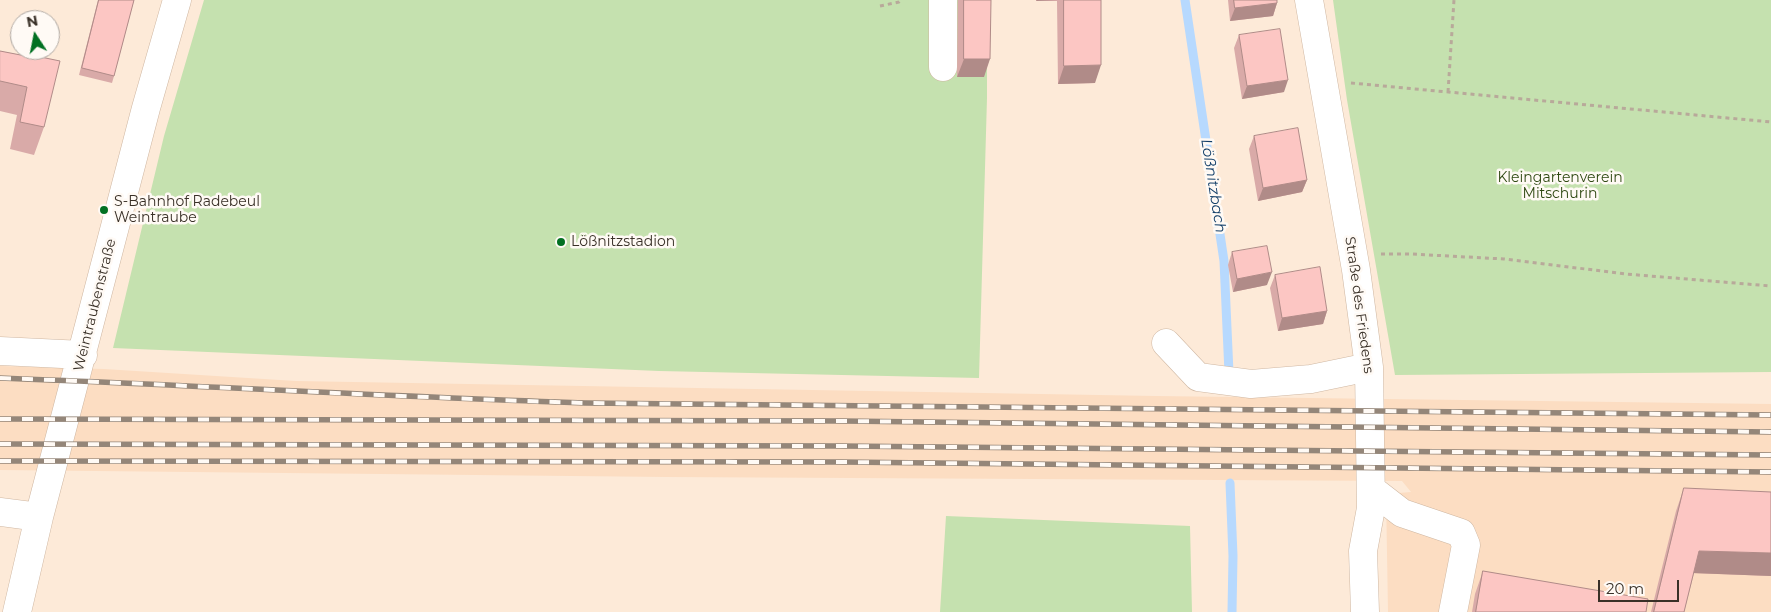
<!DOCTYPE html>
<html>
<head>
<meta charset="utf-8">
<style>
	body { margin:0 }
	#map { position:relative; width:1771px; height:612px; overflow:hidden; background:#fdead8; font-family:Montserrat,sans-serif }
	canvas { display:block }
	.north { position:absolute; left:10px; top:10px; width:50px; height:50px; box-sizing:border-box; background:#fffaf5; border:1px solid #b0a9a3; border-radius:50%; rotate:349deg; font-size:14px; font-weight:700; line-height:20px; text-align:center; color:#393027 }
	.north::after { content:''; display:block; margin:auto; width:18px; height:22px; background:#027022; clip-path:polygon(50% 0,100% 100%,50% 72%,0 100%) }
	.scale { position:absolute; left:1598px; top:580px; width:81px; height:22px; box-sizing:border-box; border:2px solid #393027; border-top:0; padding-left:6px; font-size:15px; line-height:18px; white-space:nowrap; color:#393027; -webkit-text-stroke:4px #fffaf5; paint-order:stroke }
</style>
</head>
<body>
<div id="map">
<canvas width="1771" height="612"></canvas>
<div class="north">N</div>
<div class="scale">20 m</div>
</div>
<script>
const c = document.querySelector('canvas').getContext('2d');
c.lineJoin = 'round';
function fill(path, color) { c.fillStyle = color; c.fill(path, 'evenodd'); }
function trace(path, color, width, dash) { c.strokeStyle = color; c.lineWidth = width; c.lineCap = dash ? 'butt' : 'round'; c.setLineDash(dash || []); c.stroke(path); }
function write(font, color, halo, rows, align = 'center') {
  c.font = font + ' Montserrat,sans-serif'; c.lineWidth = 5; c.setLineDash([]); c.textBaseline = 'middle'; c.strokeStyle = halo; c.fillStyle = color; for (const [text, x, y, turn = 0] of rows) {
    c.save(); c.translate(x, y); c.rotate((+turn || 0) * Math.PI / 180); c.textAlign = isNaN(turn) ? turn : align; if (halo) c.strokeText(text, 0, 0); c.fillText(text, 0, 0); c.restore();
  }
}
fill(new Path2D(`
	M0,366l104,3 192,12 860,15 615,8v208h-383l-2,-118 25,-2 -9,-11 -736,-4 -666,-7z`), '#fcddc2');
fill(new Path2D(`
	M204,0h783v98l-8,280 -320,-7 -546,-23 51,-212z
	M1333,0h438v372l-376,3 -48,-275z
	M946,516l244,10 2,86h-252z`), '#c5e1af');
trace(new Path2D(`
	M1185,0l39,261 5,112
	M1230,483l3,73 -1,56`), '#b7d9fe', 9);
const minor = new Path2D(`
	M943,0v67
	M1309,0l47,270 13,97 2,141 -8,43 2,61
	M1166,343l32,34 53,7 60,-5 58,-12
	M0,351l83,4
	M1371,489l31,24 59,20 5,12 -13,67
	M0,512l39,5
	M17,612l22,-95 107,-409 31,-108`);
trace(minor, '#cfb7a2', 29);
trace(new Path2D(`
	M880,6l19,-4 2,-2
	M1351,83l420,39
	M1448,92l6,-92
	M1381,254h30l93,5 122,15 145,12`), '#b8a99a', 3, [4, 4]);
trace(minor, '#fff', 28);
const rail = new Path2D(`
	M0,378c195,7 390,19 585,25l1186,12
	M0,419l842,2 929,11
	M0,444l841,2 930,9
	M0,461l841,1 930,10`);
trace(rail, '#948679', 5.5);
trace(rail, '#fffaf5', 4, [11]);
fill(new Path2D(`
	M98,0h36l-20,76 -2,7 -33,-8z
	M958,0h33l-7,77h-27z
	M1036,0h65l-6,83 -37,1 -1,-83h-21z
	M1228,0h49v3l-4,13 -43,5z
	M1239,35l45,57 -42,7 -8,-51z
	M0,51l35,7 9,69 -10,28 -24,-6 7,-34 -17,-4z
	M1254,136l53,44 -5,12 -44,9 -9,-52z
	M1232,252l35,33 -34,7 -5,-27z
	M1275,275l52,36 -4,13 -45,7 -8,-43z
	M1684,488l87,88 -77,-3 -10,39h-33l25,-101z
	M1483,571l163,41h-174l3,-18z`), '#d9aaa8');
fill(new Path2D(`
	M1037,0h20l-21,1z
	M1277,3l-4,13 -43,5 5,-13z
	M964,59h26l-6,18h-27z
	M1101,65l-6,18 -37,1 6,-18z
	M1288,80l-4,12 -42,7 5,-13z
	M1307,180l-5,12 -44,9 5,-13z
	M1272,272l-5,13 -34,7 4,-13z
	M1327,311l-4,13 -45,7 4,-13z
	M1699,551l72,2v23l-80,-3z`), '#b08b88');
const building = new Path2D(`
	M99,0h35l-20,76 -32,-8z
	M964,0h27l-1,59h-26z
	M1064,0h37v65l-37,1z
	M1234,0h43v3l-42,5z
	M1280,29l8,51 -41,6 -8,-51z
	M0,51l36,7v-2l24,5 -16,66 -24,-5 7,-35 -27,-6z
	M1298,128l9,52 -44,8 -9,-52z
	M1267,246l5,26 -35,7 -5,-27z
	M1320,267l7,44 -45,7 -7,-43z
	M1684,488l87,4v61l-72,-2 -15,61h-30z
	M1483,571l165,28 -2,13h-170z`);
fill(building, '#fcc6c3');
trace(building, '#b08b88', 1);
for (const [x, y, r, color] of [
	[104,210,5,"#027022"],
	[561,242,5,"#027022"]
]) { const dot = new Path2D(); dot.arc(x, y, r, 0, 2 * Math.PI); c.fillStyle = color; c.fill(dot); trace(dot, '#fffaf5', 2); }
write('14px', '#2e4811', '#fffaf5', [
	["Kleingartenverein",1560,178],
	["Mitschurin",1560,194]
]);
write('14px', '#393027', '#fffaf5', [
	["S-Bahnhof Radebeul",114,202],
	["Weintraube",114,218],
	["Lößnitzstadion",571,242]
], 'left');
write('14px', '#393027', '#fffaf5', [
	["Weintraubenstraße",95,305,-76],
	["Straße des Friedens",1359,305,82]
]);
write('italic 15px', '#133f69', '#fffaf5', [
	["Lößnitzbach",1213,186,81]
]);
</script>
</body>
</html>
